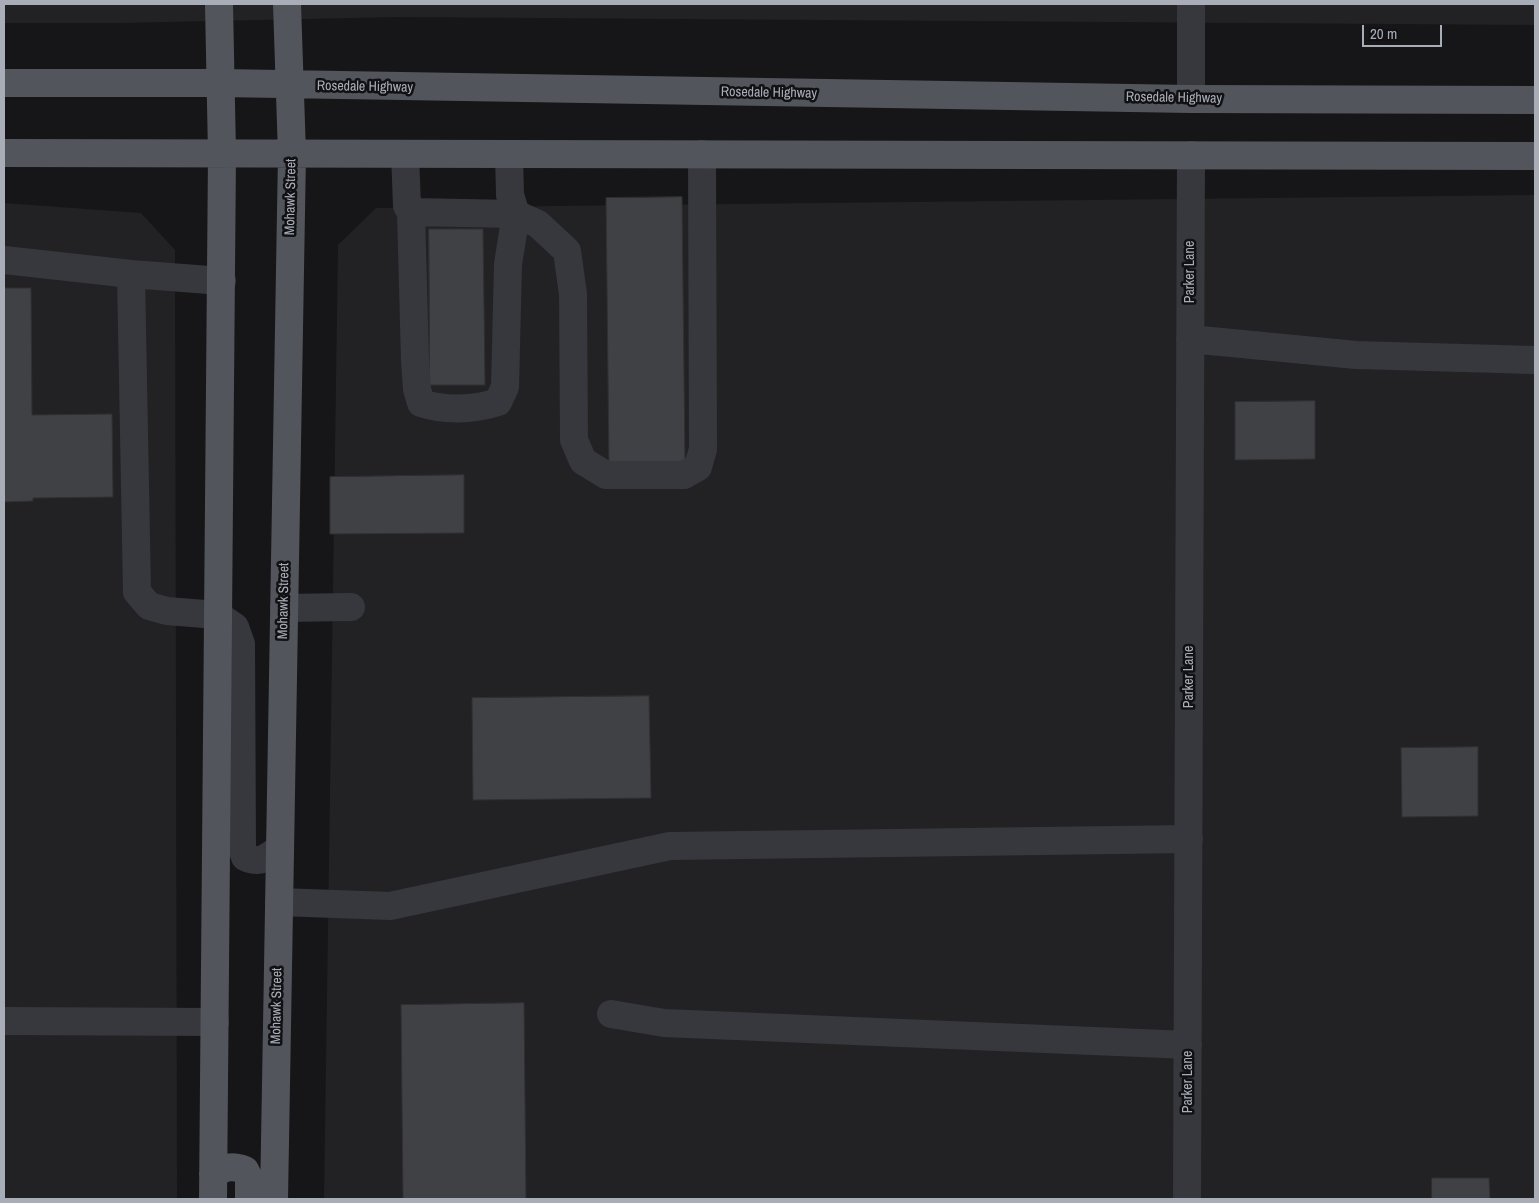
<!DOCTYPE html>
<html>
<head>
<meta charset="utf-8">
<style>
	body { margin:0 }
	#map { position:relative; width:1539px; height:1203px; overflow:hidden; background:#161618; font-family:"Archivo Narrow",sans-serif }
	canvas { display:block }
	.frame { position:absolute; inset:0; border:5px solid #a8adb8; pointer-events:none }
	.scale { position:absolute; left:1362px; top:25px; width:80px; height:22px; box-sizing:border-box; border:2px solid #a8adb8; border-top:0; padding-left:6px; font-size:15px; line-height:18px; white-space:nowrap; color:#a8adb8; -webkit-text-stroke:4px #111113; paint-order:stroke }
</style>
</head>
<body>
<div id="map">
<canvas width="1539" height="1203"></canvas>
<div class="frame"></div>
<div class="scale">20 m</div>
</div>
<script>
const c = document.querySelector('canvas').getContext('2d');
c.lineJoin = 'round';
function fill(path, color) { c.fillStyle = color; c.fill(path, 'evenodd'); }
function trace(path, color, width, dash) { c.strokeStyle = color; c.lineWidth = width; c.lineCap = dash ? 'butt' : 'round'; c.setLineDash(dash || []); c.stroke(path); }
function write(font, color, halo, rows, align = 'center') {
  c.font = font + ' "Archivo Narrow",sans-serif'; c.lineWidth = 5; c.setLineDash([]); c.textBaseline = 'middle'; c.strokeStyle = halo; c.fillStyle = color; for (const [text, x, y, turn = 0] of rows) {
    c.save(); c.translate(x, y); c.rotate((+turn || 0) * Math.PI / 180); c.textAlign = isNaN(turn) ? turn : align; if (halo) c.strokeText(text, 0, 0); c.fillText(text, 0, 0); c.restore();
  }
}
fill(new Path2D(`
	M4,4h1531v21l-1139,-8 -276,6h-116z
	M1535,195v1004h-1211l14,-954 38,-37z
	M4,203l137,10 34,37 2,949h-173z`), '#222225');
const building = new Path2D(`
	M682,197l3,268 -76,1 -3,-268z
	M429,229h54l2,156h-55z
	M4,288h27l1,127 80,-1 1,83 -80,1v3l-29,1z
	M1315,401v58l-80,1v-58z
	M464,475v58l-134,1v-57z
	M649,696l2,102 -178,2 -1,-102z
	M1478,747v69l-76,1 -1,-69z
	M524,1003l2,196h-123l-2,-194z
	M1432,1178h57l1,21h-58z`);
fill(building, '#404145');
trace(building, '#303034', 1);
trace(new Path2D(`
	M1191,99v-95
	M405,154l2,52 4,6 105,2 -8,50 -3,123 -7,15c-24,8 -53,9 -77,1l-4,-14 -2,-29 -4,-148
	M509,154l1,41 6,19 22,10 29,27 6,43 1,146 9,21 23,14h78l14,-8 5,-18 -1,-295
	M4,260l127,14 91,7
	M131,274l6,318 12,14 18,5 50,4 18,12 6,17 1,204 3,9c15,7 22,1 35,-9
	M1190,339l166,16 179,5
	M284,608l67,-1
	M279,902l111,4 280,-60 519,-7
	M611,1014l53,9 524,22
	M4,1021l211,1
	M1187,1199l4,-1044`), '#37383d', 28);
trace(new Path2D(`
	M4,83h216l971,16 344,1
	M4,153l1531,3
	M213,1174c12,-7 19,-9 32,-4l4,8v21
	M213,1199l9,-1045 -3,-150
	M274,1199l18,-1045 -5,-150`), '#53555c', 28);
write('14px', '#a8adb8', '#111113', [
	["Rosedale Highway",365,87,1],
	["Rosedale Highway",769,93,1],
	["Rosedale Highway",1174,98,1],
	["Mohawk Street",291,197,-89],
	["Parker Lane",1190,272,-90],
	["Mohawk Street",284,601,-89],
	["Parker Lane",1189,677,-90],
	["Mohawk Street",277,1006,-89],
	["Parker Lane",1188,1082,-90]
]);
</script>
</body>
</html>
